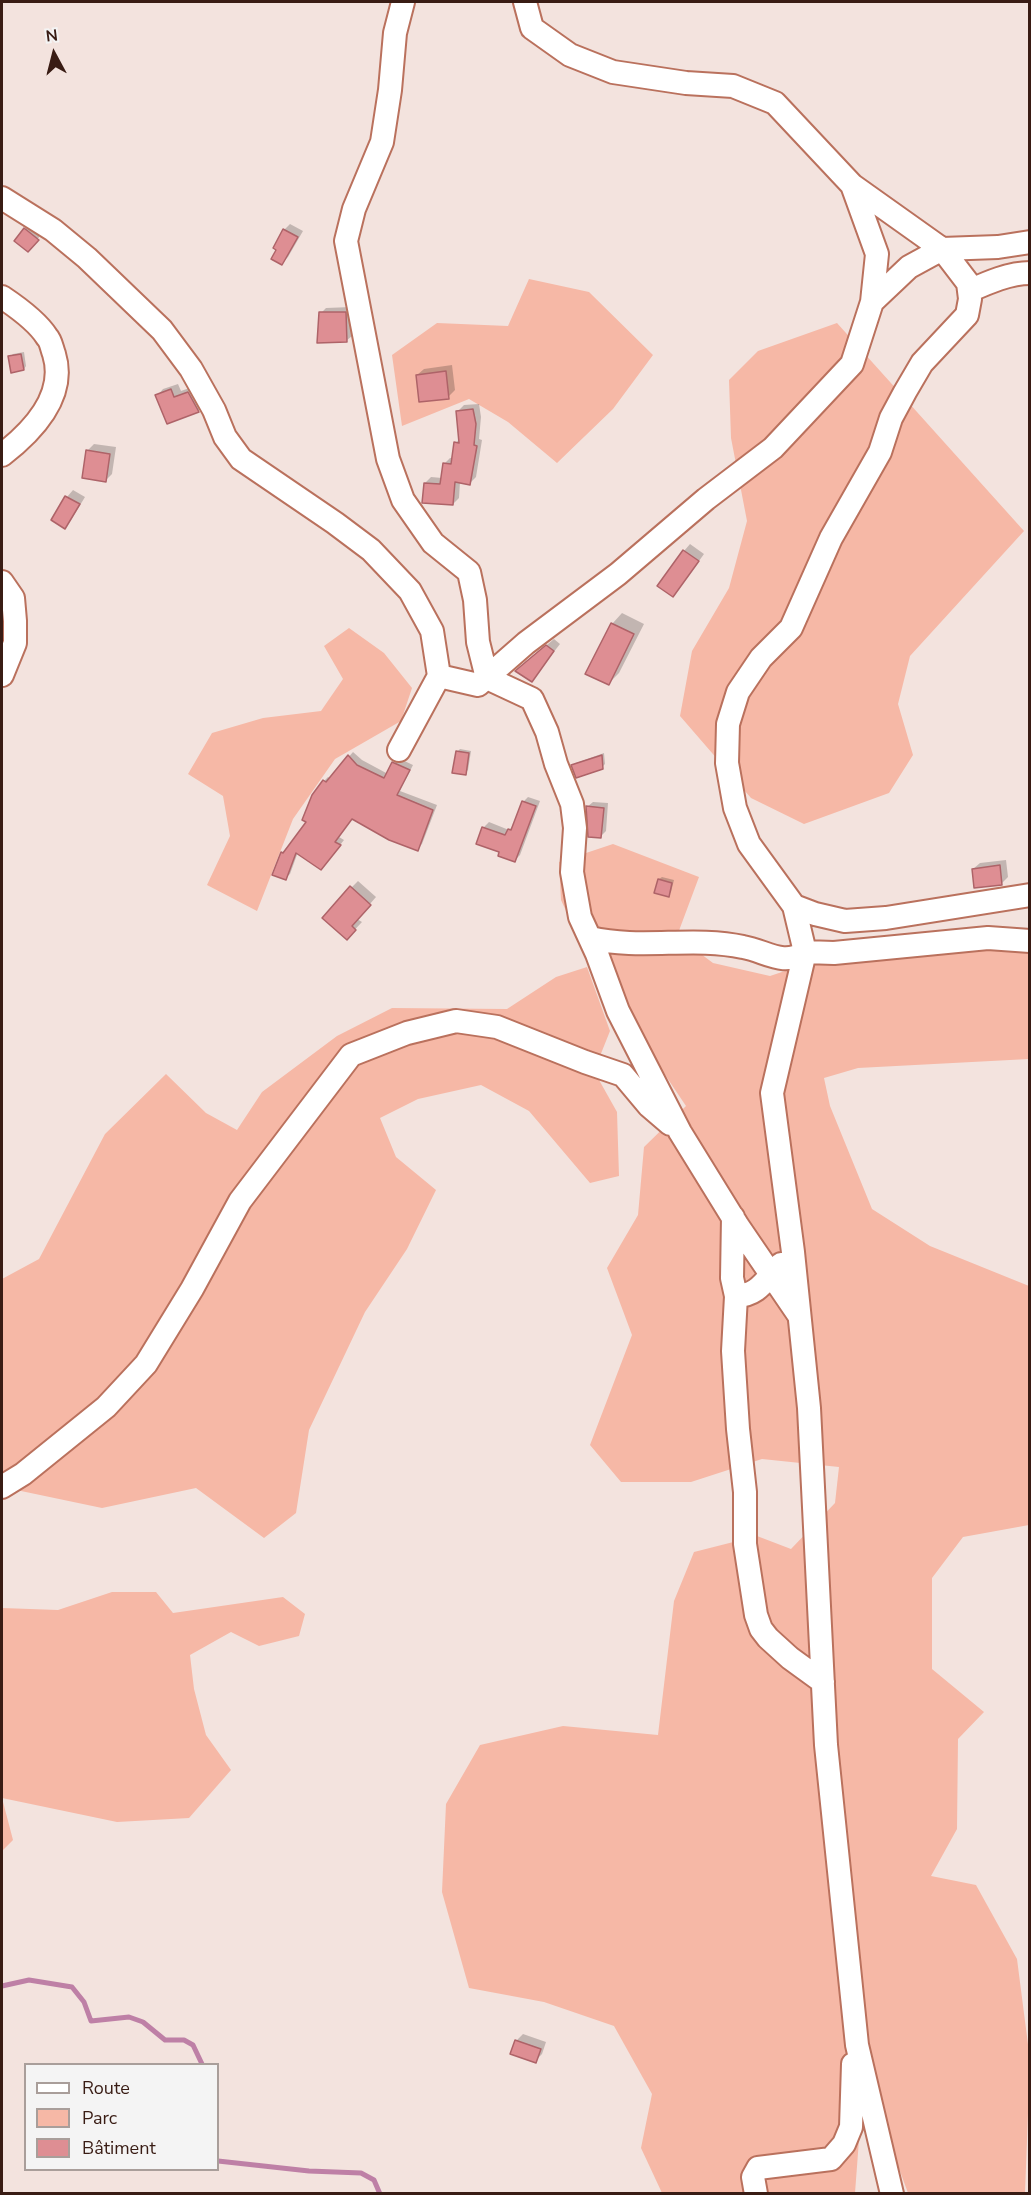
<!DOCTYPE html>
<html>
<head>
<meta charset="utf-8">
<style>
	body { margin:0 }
	#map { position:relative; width:1031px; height:2195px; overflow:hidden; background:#f3e3de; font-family:"Nunito Sans",sans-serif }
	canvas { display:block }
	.frame { position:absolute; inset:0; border:3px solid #391c14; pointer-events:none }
	.legend { position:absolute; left:24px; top:2063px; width:195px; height:108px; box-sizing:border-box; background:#f4f4f4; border:2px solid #a99e9a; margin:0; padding:8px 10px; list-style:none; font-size:18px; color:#391c14 }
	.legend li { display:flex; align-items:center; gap:12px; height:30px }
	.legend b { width:30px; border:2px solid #a99e9a }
	.north { position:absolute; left:24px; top:24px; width:60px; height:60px; -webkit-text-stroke:4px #f4f4f4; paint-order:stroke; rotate:353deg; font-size:16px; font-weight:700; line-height:24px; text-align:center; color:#391c14 }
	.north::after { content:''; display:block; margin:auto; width:21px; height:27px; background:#391c14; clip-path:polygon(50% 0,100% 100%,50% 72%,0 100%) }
</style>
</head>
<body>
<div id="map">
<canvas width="1031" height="2195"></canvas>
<div class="frame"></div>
<ul class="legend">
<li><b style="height:8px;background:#fff"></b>Route</li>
<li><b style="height:16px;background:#f6b8a6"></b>Parc</li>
<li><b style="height:16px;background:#de8e93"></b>Bâtiment</li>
</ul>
<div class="north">N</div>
</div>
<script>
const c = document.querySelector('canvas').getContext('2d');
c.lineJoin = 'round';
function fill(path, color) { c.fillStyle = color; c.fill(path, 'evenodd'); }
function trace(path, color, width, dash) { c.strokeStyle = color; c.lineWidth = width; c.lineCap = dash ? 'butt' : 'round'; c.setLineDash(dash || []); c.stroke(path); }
fill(new Path2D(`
	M529,279l60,13 64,63 -40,54 -56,54 -49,-41 -39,-23 -67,27 -10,-71 45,-32 71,3z
	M837,323l187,208 -114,125 -12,48 15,51 -24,38 -85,31 -53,-26 -71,-82 12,-65 37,-63 18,-67 -16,-83 -2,-58 29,-29z
	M349,628l35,25 28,35 -11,33 -66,38 -42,60 -36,92 -50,-26 23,-49 -7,-40 -35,-22 24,-41 51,-15 58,-7 22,-32 -19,-33z
	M613,844l86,33 -22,59 36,27 57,13 96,-32 163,-11v126l-171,9 -34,10 6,28 42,103 58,37 99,40v239l-66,12 -31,41v91l52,43 -26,27 -1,90 -26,47 45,9 41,74 13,101 -5,133h-117l-44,-120 -9,120h-193l-21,-45 11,-54 -38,-68 -70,-24 -75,-14 -27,-96 4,-88 34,-59 83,-19 95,9 16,-134 20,-49 63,-16 34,13 44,-46 4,-36 -77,-8 -71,23h-70l-31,-37 42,-110 -25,-67 31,-53 6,-68 42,-41 -43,-64 -69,-114 -13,-28 -2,-38z
	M587,967l23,64 -16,40 23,41 2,64 -29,7 -61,-72 -48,-26 -63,14 -38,19 16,39 40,33 -29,59 -42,63 -56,118 -13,83 -32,25 -68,-50 -94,20 -100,-21v-208l37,-20 66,-125 61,-60 40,39 31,17 25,-38 75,-56 55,-28 115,1 49,-32z
	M112,1592h44l17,21 110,-16 22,17 -6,22 -40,10 -28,-14 -41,23 4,34 12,46 25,35 -42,48 -72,4 -115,-24 11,42 -11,11v-243l56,2z`), '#f6b8a6');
fill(new Path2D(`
	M290,224l13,7 -15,26 -6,6 -4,-14 -3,-2 9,-17z
	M28,226l12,10 -9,11 -6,-18z
	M351,307l1,29 -6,5 -25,-28 5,-5z
	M24,352l2,14 -2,3 -14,-12 3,-3z
	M452,365l3,25 -7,7 -31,-22 7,-6z
	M178,384l3,7 14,-5 10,18 -7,7 -41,-15 6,-7z
	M479,404l2,13 -2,22 3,1 -6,37 -6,6 -10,-1 -1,16 -6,6 -28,-21 6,-6 11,1 2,-14 6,-6h3l3,-15 4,-5 -2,-27 6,-6z
	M94,444l22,3 -4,27 -7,7 -18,-30z
	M73,490l12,7 -14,23 -6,7 2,-30z
	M690,544l14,10 -25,35 5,-38z
	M622,613l22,11 -25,49 -11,11 4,-60z
	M554,639l6,5 -28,36 -8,-16z
	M460,749l11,2 -3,19 -3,3 -8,-21z
	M353,752l9,8 26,14 10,-16 15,7 -13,26 37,14 -15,39 -5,5 -65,-32 -13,20 5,3 -11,14 -35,-2 -8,22 -5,4 -3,-25 26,-32 16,-40 4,-4 2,1z
	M604,753l1,11 -3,3 -29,-2 3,-2z
	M528,797l12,4 -20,54 -6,6 -13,-10 -23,-8 6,-16 5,-5 20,8 5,-5 9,-23z
	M593,802l15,1 -2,28 -6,6 -13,-30z
	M1006,860l2,17 -6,6 -29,-14 7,-6z
	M662,877l12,3 -3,12 -3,3 -9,-16z
	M358,881l18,16 -19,22 5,3 -15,16 4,-50z
	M523,2034l23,8 -4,12 -7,7 -23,-8 5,-13z`), '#0003');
trace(new Path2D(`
	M2,1986l27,-6 43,7 12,15 7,19 38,-4 14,5 22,18h19l9,5 9,19
	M218,2161l91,10 52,2 13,7 6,14`), '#be80a6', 5);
const building = new Path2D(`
	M24,228l15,12 -11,12 -14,-11z
	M283,229l15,8 -16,28 -11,-6 5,-9 -3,-2z
	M319,312h27l1,30 -30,1z
	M21,354l3,16 -13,3 -3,-17z
	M446,371l3,28 -30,3 -3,-27z
	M171,389l3,8 14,-5 11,20 -32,12 -12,-29z
	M473,409l3,15 -2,21 3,1 -7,39 -15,-3 -2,23 -31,-2 2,-20 16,1 3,-21 8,1 3,-22 5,1 -3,-32z
	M86,450l24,4 -4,28 -24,-4z
	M65,496l15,8 -15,25 -14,-9z
	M683,550l16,11 -26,36 -16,-11z
	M611,623l23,11 -25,51 -24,-11z
	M546,645l8,6 -22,31 -17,-11z
	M456,751l13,2 -3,22 -14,-2z
	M348,755l9,10 27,13 8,-16 18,8 -13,25 36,15 -15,41 -29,-11 -37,-21 -17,23 6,3 -20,25 -25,-17 -10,27 -14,-5 9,-23 2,1 23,-31 -4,-2 10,-25 11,-15 3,2z
	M602,755l1,14 -27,9 -5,-13z
	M522,801l14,5 -21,56 -17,-6 1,-4 -23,-8 6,-17 23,8 3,-6 3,1z
	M586,806l18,2 -3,30 -13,-1z
	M1000,865l2,20 -28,3 -2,-19z
	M658,879l14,4 -3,14 -15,-4z
	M350,886l21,19 -19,21 4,4 -9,10 -25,-22z
	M515,2040l26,9 -5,14 -26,-9z`);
fill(building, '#de8e93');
trace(building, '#ae6368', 1.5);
const minor = new Path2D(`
	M403,2l-8,31 -5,57 -8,52 -28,67 -8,32 42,218 15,41 30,43 36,29 6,28 3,42 9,36 45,21 15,33 9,32 16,40 3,24 -3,44 8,45 17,37 21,57 62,121 58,94 60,88
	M525,2l7,26 38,27 43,17 73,11 47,3 42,17 77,82 90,64 56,-2 32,-5
	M852,185l25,69 -5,48
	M2,198l51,32 34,28 75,72 29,39 23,41 11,27 16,22 94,64 36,27 39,41 22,40 7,45
	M969,291c18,-8 40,-18 61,-18
	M2,297c15,10 35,24 45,40 4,4 5,12 7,17 13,42 -21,77 -52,101
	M2,582l11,16 2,23v22l-13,32
	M399,750l40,-74 39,9 48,-42 92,-69 88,-75 67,-51 79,-84 20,-62 37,-35 33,-18 26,34 2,16 -3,16 -45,48 -17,29 -14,26 -11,34 -49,86 -40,90 -30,30 -23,34 -10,32 -1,39 8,45 14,36 45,62 11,46c-22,15 -39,-1 -62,-5 -50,-11 -102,3 -153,-9
	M794,906l21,8 30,7 41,-3 144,-23
	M733,1217l-1,61 4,18 -3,55 5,78 7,63v52l11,71 5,14 7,9 22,20 33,24
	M736,1296c23,0 30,-18 45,-32
	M2,1487l21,-13 83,-67 40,-43 46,-75 48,-88 111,-146 56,-22 49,-12 41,6 88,35 38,13 26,31 21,18
	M756,2194l-3,-17 5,-9 73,-9 13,-15 7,-17 2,-63
	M892,2194l-35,-149 -31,-300 -17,-337 -16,-156 -21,-159 33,-141 29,1 154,-15 42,3`);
trace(minor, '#ba715d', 26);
trace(minor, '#fff', 22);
</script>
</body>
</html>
